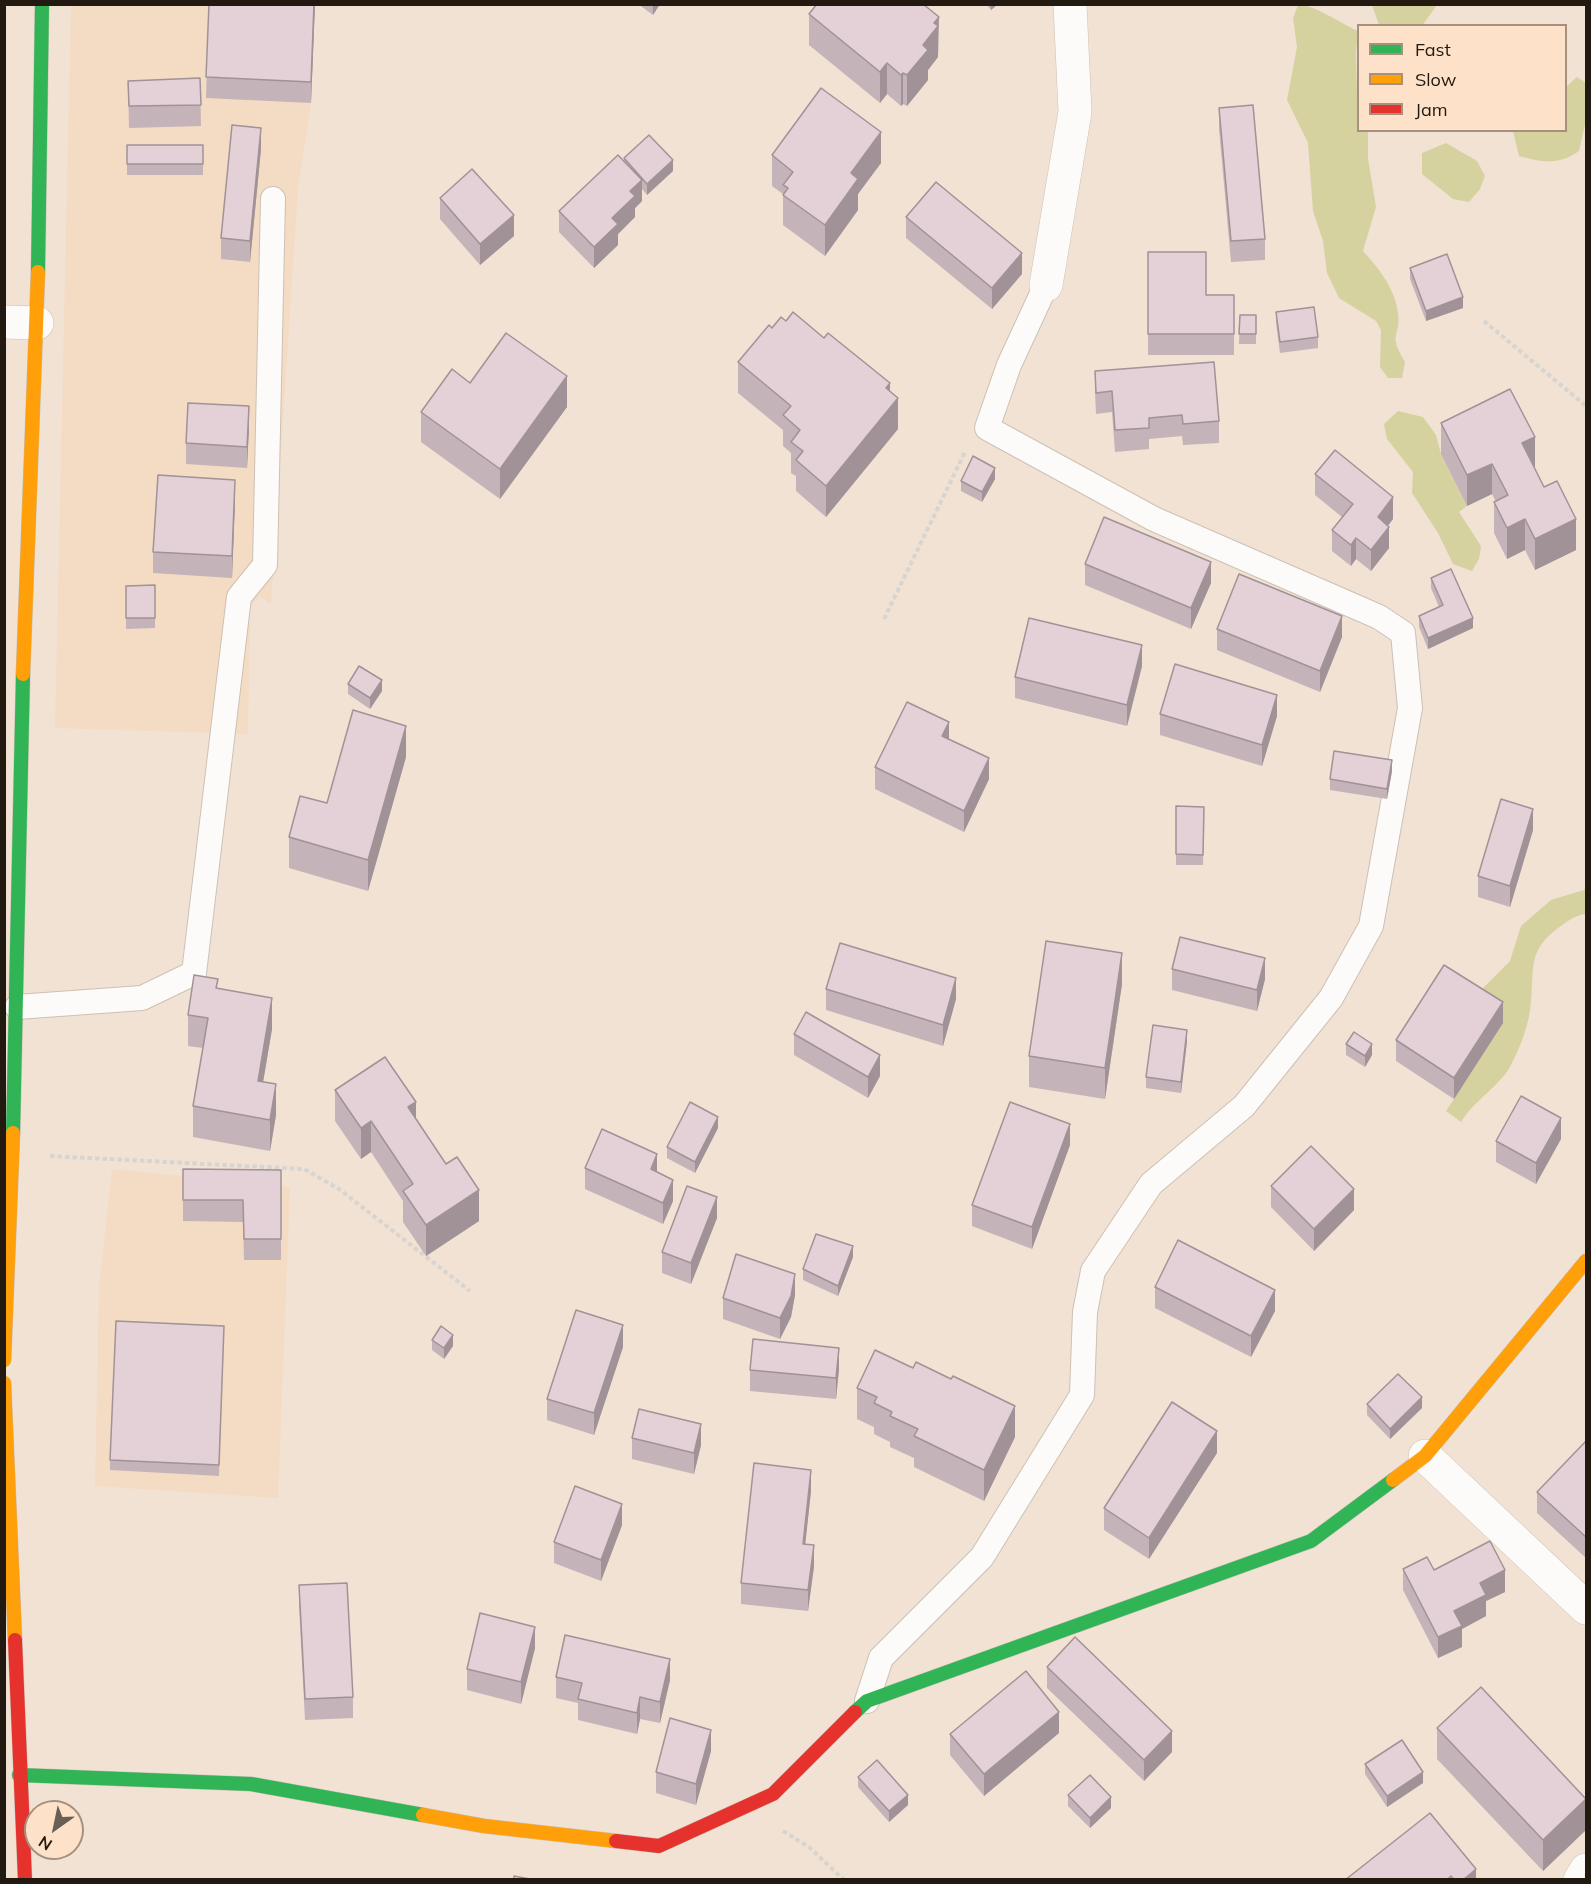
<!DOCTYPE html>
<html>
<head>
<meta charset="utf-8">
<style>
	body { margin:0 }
	#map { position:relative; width:1591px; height:1884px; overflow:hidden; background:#f1e2d4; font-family:Mulish,sans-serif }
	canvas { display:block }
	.frame { position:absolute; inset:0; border:6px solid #221910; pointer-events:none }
	.legend { position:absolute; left:1357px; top:24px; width:210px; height:108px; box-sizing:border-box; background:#fde1c8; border:2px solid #a5917e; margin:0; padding:8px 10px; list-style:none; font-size:18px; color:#221910 }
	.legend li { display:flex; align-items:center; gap:12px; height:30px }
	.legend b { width:30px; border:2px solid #a5917e }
	.north { position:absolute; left:24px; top:1800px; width:60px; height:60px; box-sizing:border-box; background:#fde1c8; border:2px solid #a5917e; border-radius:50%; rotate:213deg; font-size:16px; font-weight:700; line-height:24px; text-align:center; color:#221910 }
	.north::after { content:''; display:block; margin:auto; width:21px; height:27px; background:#6a5f55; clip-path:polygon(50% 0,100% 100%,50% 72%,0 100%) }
</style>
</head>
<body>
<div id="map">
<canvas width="1591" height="1884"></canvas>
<div class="frame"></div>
<ul class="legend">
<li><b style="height:8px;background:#30b455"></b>Fast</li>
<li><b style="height:8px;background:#ff9f0a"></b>Slow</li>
<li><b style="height:8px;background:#e5322d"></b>Jam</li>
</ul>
<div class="north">N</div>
</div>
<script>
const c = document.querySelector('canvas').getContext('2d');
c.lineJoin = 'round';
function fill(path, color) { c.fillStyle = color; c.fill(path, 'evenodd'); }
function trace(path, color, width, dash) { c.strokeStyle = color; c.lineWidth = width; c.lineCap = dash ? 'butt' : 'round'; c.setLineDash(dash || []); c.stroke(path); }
fill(new Path2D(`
	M71,5h244l-4,98 -13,85 -27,416 -12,-8 -9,12 -2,126 -193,-6z
	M112,1169l178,18 -12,311 -183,-12 4,-199z`), '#f4dbc4');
fill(new Path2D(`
	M1298,5c18,0 43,19 60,26l-2,22 2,77 10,1v28l8,48 -13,44c16,18 32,37 35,62 3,26 -11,19 7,49l-3,16h-14l-8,-11 1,-37 -5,-9 -37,-23 -12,-25 -4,-32 -10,-30 -5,-68 -21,-43 10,-53 -4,-29z
	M1372,5v-1l65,1 -13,18 1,3 -46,-1z
	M1577,77l9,6v37l-7,31c-21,15 -37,11 -60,5l-6,-25 53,-1v-43z
	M1446,143l31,18 8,15 -5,13 -11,13 -16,-3 -31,-25v-21z
	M1398,411l25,6 13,18 5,19 26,52 -8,6 22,34 -2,13 -7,12 -19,-7 -15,-31 -26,-40 1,-21 -26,-33 -3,-15z
	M1586,886v28c-11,1 -18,7 -28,14 -30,23 -24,39 -27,73 -1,22 -11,47 -21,66 -12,20 -36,34 -49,55l-15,-11 8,-12 25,-107 31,-31 11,-35 30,-26 33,-10z`), '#d5d2a0');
const lane = new Path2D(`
	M17,1007l125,-9 52,-25 45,-376 26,-32 8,-366
	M867,1701l14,-43 101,-101 100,-162 3,-83 8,-41 58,-87 93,-78 87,-108 40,-72 39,-218 -7,-75 -24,-16 -225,-98 -167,-91 22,-63 37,-80`);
const street = new Path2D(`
	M1046,285l29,-173 -5,-108
	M4,322l33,1
	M1425,1456l161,152
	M1580,1880l6,-10`);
const fast = new Path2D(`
	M38,272l4,-268
	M13,1133l10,-459
	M855,1712l12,-11 444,-160 82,-61
	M19,1775l232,9 172,31`);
const slow = new Path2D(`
	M23,674l15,-402
	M4,1360l9,-227
	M4,1383l11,257
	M1393,1480l32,-24 161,-195
	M423,1815l61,11 132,15`);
const jam = new Path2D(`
	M15,1640l10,240
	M616,1841l43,5 114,-52 82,-82`);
trace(lane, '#ccc1b5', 26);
trace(street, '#ccc1b5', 34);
trace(fast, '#ccc1b5', 15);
trace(slow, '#ccc1b5', 15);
trace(jam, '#ccc1b5', 15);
trace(new Path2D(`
	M1484,321l102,85
	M884,619l81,-167
	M50,1156l254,13 35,20 131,102
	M783,1831l26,16 35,33`), '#d8d4cf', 4, [4.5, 3]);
trace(lane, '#fdfbf9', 24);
trace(street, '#fdfbf9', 33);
trace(fast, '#30b455', 14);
trace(slow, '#ff9f0a', 14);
trace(jam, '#e5322d', 14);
fill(new Path2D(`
	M209,4h106l-4,99 -105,-5z
	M638,4h22l-7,11z
	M986,4h12l-7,6z
	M809,14l130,34 -1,1v8l-10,13v10l-21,26 -4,-2 -2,2 -14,-12 -7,9 -71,-58z
	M200,78l1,48 -72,2 -1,-47z
	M1219,108l46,131v21l-34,2 -12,-133z
	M127,145h76v30h-76z
	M261,149l-11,113 -29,-3v-21z
	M772,155l109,8 -23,31v16l-33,46 -42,-31v-31l-11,-8z
	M624,158l49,13 -26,24 -5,-6v12l-7,7v9l-17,17v11l-24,23 -35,-36v-21l65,-50z
	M440,198l74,38 -34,29 -40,-46z
	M906,217l116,57 -30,35 -86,-71z
	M1148,252l58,43h28v60h-86z
	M1410,268l53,40 -37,13 -16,-42z
	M1276,312l42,25v11l-38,5 -4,-30z
	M1240,315h16v29h-17z
	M786,321l104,71 8,37 -72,88 -30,-26v-15l-5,-3v-20l-8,-7v-16l-45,-37v-31l34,-34z
	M1095,371l124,50v22l-36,2 -1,-9 -33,3v10l-34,3 -3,-40 -16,2 -1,-22z
	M470,383l97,24 -67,92 -79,-57v-30z
	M1441,423l93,45 42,82 -41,20 -10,-20 -18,9 -13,-26v-31h2l-4,-8 -25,12 -26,-52z
	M249,427l-2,41 -61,-4v-21z
	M1315,474l78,45 -5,7 1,22 -18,23 -15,-12 -5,7 -19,-15v-21l10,-13 -27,-22z
	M995,479l-13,23 -21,-11v-10z
	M235,501l-3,77 -79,-5v-21z
	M1085,564l126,19 -20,46 -106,-44z
	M1431,578l42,50 -45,21 -9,-22v-11l20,-9 -8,-19z
	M155,585v43l-29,1v-43z
	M1217,629l125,8 -22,55 -103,-42z
	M1142,666l-15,60 -112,-28v-21z
	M348,684l34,7 -12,18 -22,-15z
	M1160,714l117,2 -15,50 -102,-31z
	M406,757l-38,134 -79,-23v-31l38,-34z
	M875,767l114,12 -25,53 -89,-43z
	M1392,771l-5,28 -57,-9v-11z
	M1176,806l28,1 -1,58h-27z
	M1533,830l-23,77 -32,-10v-21z
	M1172,969l93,10 -8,32 -85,-21z
	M1122,984l-17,115 -76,-12v-31z
	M218,989l54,40 -9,53 13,33 -6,36 -77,-14v-31l10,-58 -15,-2v-31z
	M826,989l130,10 -13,47 -117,-36z
	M1503,1023l-49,76 -58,-38v-21z
	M794,1034l86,42 -12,22 -74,-43z
	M1187,1041l-6,52 -35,-5v-11z
	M1346,1044l26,11 -7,12 -19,-12z
	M335,1090l81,28 63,103 -53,35 -23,-34v-21l-32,-49 -10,7 -26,-38z
	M718,1128l-23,45 -28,-15v-11z
	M1561,1139l-25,45 -40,-22v-21z
	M1070,1145l-38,104 -60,-23v-21z
	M585,1168l72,4 16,29 -10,23 -78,-35z
	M183,1169l98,1v90h-37l-1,-38 -60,-1z
	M1271,1186l83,24 -40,41 -43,-44z
	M717,1218l-26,66 -29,-11v-21z
	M853,1257l-15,39 -35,-16v-11z
	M1155,1287l120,24 -24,46 -96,-49z
	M795,1295l-4,22 -11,22 -57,-20v-21z
	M224,1326l-5,150 -109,-6v-10z
	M432,1340l21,6 -9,13 -12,-9z
	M623,1347l-29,88 -47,-15v-21z
	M839,1369l-3,30 -86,-8v-21z
	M857,1388l158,49 -31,64 -70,-34v-9l-24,-11v-5l-16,-8v-7l-17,-8z
	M1367,1404l55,4 -32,31 -23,-24z
	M632,1438l69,7 -7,29 -62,-15z
	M1587,1442v117l-50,-46v-21z
	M1217,1453l-68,106 -45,-29v-22z
	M811,1491l-6,53 9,22 -6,45 -67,-7v-21z
	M622,1525l-21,56 -47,-18v-21z
	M1403,1569l31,1 71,22 -19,9v15l-24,13v18l-24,11 -35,-68z
	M299,1585l54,112v21l-48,2 -6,-114z
	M535,1648l-14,56 -54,-14v-21z
	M1047,1667l125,85 -28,29 -97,-93z
	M556,1677l114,3 -10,43 -20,-4 -3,15 -59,-14v-17l-22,-5z
	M1437,1728l149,102 -43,41 -106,-112z
	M1059,1733l-75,63 -34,-41v-21z
	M711,1751l-15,54 -40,-12v-21z
	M1365,1764l58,19 -36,24 -22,-33z
	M858,1777l50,28 -19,17 -31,-35z
	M1068,1795l43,13 -21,20 -22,-22z`), '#c4b3b9');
fill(new Path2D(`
	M314,4h1l-4,99v-21z
	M653,4h7l-7,11z
	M991,4h7l-7,6z
	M939,17l-1,40 -10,13v10l-21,26v-31l27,-52z
	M887,63v31l-7,9v-31z
	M903,73v31l-2,2v-31z
	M261,128v21l-11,113v-21z
	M881,132v31l-23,31v16l-33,46v-31l26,-52z
	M673,160v11l-26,24v-11z
	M642,180v21l-7,7v9l-17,17v11l-24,23v-21l36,-56z
	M514,215v21l-34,29v-21z
	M1022,253v21l-30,35v-21z
	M1463,297v11l-37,13v-10z
	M567,376v31l-67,92v-30z
	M890,383v25l8,-10v31l-72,88v-31l60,-98z
	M249,406v21l-2,41v-21z
	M1535,437v31l-13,-25z
	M1492,464v30l-25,12v-31z
	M995,468v11l-13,23v-10z
	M235,480v21l-3,77v-22z
	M1393,497v22l-15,19v-21z
	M1525,519v31l-18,9v-31z
	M1576,519v31l-41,20v-31z
	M1389,527v21l-18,23v-21z
	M1356,538v21l-5,7v-21z
	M1211,562v21l-20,46v-21z
	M1342,616v21l-22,55v-21z
	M1473,618v10l-45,21v-11z
	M1142,645v21l-15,60v-21z
	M382,680v11l-12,18v-11z
	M1277,695v21l-15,50v-21z
	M949,722v21l-7,-7z
	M406,726v31l-38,134v-31z
	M989,758v21l-25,53v-21z
	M1392,760v11l-5,28v-10z
	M1533,809v21l-23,77v-21z
	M1122,953v31l-17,115v-31z
	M1265,958v21l-8,32v-21z
	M956,978v21l-13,47v-21z
	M272,998v31l-14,83v-31z
	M1503,1002v21l-49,76v-21z
	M1187,1030v11l-6,52v-11z
	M1372,1044v11l-7,12v-11z
	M880,1055v21l-12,22v-21z
	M276,1084v31l-6,36v-31z
	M416,1102v31l-8,-26z
	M718,1117v11l-23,45v-11z
	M1561,1118v21l-25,45v-21z
	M371,1121v31l-10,7v-31z
	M1070,1124v21l-38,104v-22z
	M657,1154v21l-6,-6z
	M673,1180v21l-10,23v-21z
	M1354,1189v21l-40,41v-22z
	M479,1190v31l-53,35v-31z
	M717,1197v21l-26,66v-21z
	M853,1246v11l-15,39v-10z
	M795,1274v21l-4,22 -11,22v-21z
	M1275,1290v21l-24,46v-21z
	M623,1325v22l-29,88v-22z
	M453,1335v11l-9,13v-11z
	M839,1348v21l-3,30v-21z
	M1422,1397v11l-32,31v-10z
	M1015,1406v31l-31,64v-31z
	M701,1424v21l-7,29v-21z
	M1217,1431v22l-68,106v-21z
	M811,1470v21l-8,74v-21z
	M622,1504v21l-21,56v-21z
	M814,1545v21l-6,45v-21z
	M1505,1570v22l-19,9v15l-24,13v18l-24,11v-21l16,-26 26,-28z
	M535,1627v21l-14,56v-22z
	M670,1659v21l-10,43v-21z
	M640,1697v22l-3,15v-21z
	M1059,1712v21l-75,63v-22z
	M711,1730v21l-15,54v-21z
	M1172,1731v21l-28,29v-21z
	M1423,1772v11l-36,24v-11z
	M908,1795v10l-19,17v-11z
	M1111,1797v11l-21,20v-10z
	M1586,1799v31l-43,41v-31z
	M1476,1869v11h-13z`), '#a09296');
const building = new Path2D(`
	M209,4h105l-3,78 -105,-5z
	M817,4h106l16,13 -5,6 4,3 -15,19 5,5 -21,25 -4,-2 -2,2 -14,-12 -7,9 -71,-58z
	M200,78l1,27 -72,1 -1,-25z
	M821,88l60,44 -30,41 7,6 -33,46 -42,-30 5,-7 -5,-3 10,-13 -21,-17z
	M1253,105l12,134 -34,2 -12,-133z
	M232,125l29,3 -11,113 -29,-3z
	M649,135l24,25 -26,24 -23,-26z
	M127,145h76v19h-76z
	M618,155l24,25 -12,11 5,5 -23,22 6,6 -24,23 -35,-36z
	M472,169l42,46 -34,29 -40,-46z
	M936,182l86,71 -30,35 -86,-71z
	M1148,252h58v43h28v39h-86z
	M1447,254l16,43 -37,14 -16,-43z
	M1314,307l4,30 -38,5 -4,-30z
	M793,312l31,26 4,-5 62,50 -4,5 12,10 -72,88 -30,-26 7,-9 -12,-9 9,-12 -17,-15 8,-9 -53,-44 31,-37 3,3 9,-11 5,4z
	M1240,315h16v19h-17z
	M506,333l61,43 -67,93 -79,-57 31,-43 18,14z
	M1214,362l5,59 -36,3 -1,-9 -33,3v10l-34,2 -3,-39 -16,2 -1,-22z
	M1510,389l25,48 -13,6 22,44 13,-6 19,38 -41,20 -10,-20 -18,9 -13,-26 14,-7 -16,-31 -25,11 -26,-52z
	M188,403l61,3 -2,41 -61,-4z
	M1335,450l58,47 -15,20 11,10 -18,23 -15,-12 -5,7 -19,-15 21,-26 -38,-30z
	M973,456l22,12 -13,24 -21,-11z
	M158,475l77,5 -3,76 -79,-4z
	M1104,517l107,45 -20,46 -106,-44z
	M1451,569l22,49 -45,20 -9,-22 24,-11 -12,-27z
	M1239,574l103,42 -22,55 -103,-42z
	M155,585v33h-29v-32z
	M1029,618l113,27 -15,60 -112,-28z
	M1175,664l102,31 -15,50 -102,-31z
	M359,666l23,14 -12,18 -22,-14z
	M907,702l42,20 -7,14 47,22 -25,53 -89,-44z
	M353,710l53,16 -38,134 -79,-23 11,-41 27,7z
	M1334,751l58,9 -5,29 -57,-10z
	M1501,799l32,10 -23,77 -32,-10z
	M1176,806l28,1 -1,48 -27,-1z
	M1180,937l85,21 -8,32 -85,-21z
	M1046,941l76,12 -17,115 -76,-12z
	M840,943l116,35 -13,47 -117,-36z
	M1444,965l59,37 -49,76 -58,-38z
	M194,975l24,4 -2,9 56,10 -14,83 18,3 -6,36 -77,-14 15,-88 -20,-3z
	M806,1012l74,43 -12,22 -74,-43z
	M1153,1025l34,5 -6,52 -35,-5z
	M1354,1032l18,12 -7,12 -19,-12z
	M385,1057l31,45 -8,5 38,57 11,-7 22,33 -53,35 -23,-34 10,-7 -42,-63 -10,7 -26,-38z
	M1521,1096l40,22 -25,45 -40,-22z
	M690,1102l28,15 -23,45 -28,-15z
	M1010,1102l60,22 -38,103 -60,-22z
	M602,1129l55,25 -6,15 22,11 -10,23 -78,-35z
	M1311,1146l43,43 -40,40 -43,-43z
	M183,1169l98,1v69h-37l-1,-39h-60z
	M687,1186l30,11 -26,66 -29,-11z
	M816,1234l37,12 -15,40 -35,-17z
	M1178,1240l97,50 -24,46 -96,-49z
	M736,1254l59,20 -4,22 -11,22 -57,-20z
	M576,1310l47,15 -29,88 -47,-14z
	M116,1321l108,5 -5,139 -109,-5z
	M441,1326l12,9 -9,13 -12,-8z
	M753,1339l86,9 -3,30 -86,-8z
	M875,1350l38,18 3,-6 35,17 2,-3 62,30 -31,64 -70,-34 4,-7 -28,-13 2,-4 -18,-9 3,-6 -20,-9z
	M1398,1374l24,23 -32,32 -23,-25z
	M1172,1402l45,29 -68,107 -45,-30z
	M639,1409l62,15 -7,29 -62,-15z
	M1586,1441l1,1v96l-50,-46z
	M754,1463l57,7 -8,74 11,1 -6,45 -67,-7z
	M575,1486l47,18 -21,56 -47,-18z
	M1490,1541l15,29 -25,13 6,12 -32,16 8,15 -24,11 -35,-68 24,-12 7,13z
	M347,1583l6,114 -48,2 -6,-114z
	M480,1613l55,14 -14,55 -54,-13z
	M565,1635l105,24 -10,43 -20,-5 -3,16 -59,-14 4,-16 -26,-6z
	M1075,1637l97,94 -28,29 -97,-93z
	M1026,1671l33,41 -75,62 -34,-40z
	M1481,1687l105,112 -43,41 -106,-112z
	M670,1718l41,12 -15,54 -40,-12z
	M1402,1740l21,32 -36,24 -22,-32z
	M877,1760l31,35 -19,16 -31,-34z
	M1090,1775l21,22 -21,21 -22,-23z
	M1430,1813l46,56 -13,11h-9l-3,-4 -4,4h-102z
	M514,1876l21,4h-21z`);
fill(building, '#e4d0d7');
trace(building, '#a09296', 1.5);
</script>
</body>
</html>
